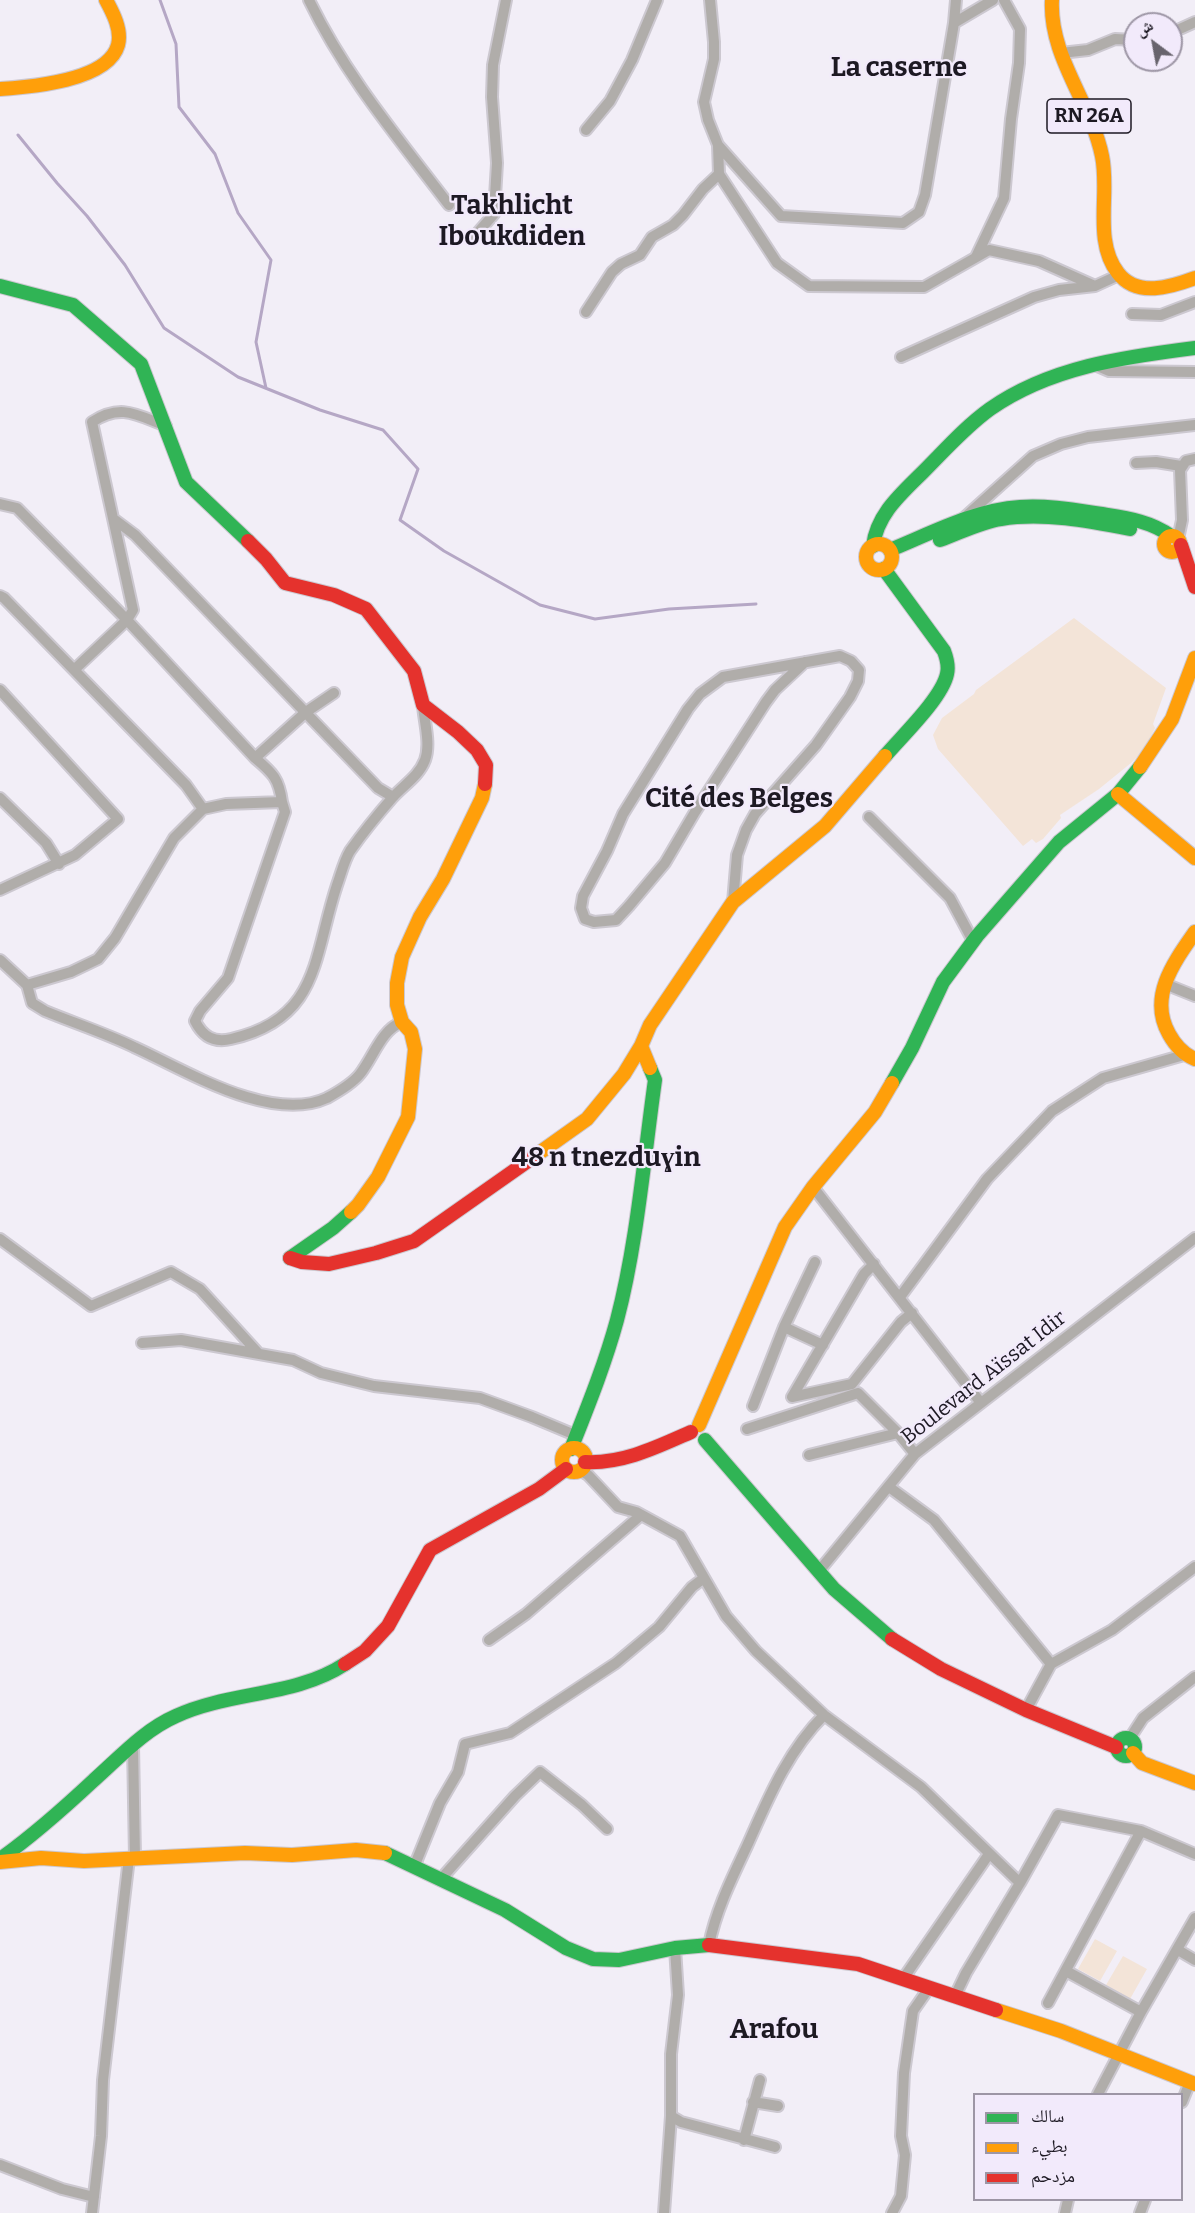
<!DOCTYPE html>
<html>
<head>
<meta charset="utf-8">
<style>
	body { margin:0 }
	#map { position:relative; width:1195px; height:2213px; overflow:hidden; background:#f2eef7; font-family:Bitter,"Noto Naskh Arabic",serif }
	canvas { display:block }
	.legend { position:absolute; left:973px; top:2093px; width:210px; height:108px; box-sizing:border-box; background:#f2eafb; border:2px solid #9d96a5; margin:0; padding:8px 10px; list-style:none; font-size:18px; color:#1d1923 }
	.legend li { display:flex; align-items:center; gap:12px; height:30px }
	.legend b { width:30px; border:2px solid #9d96a5 }
	.north { position:absolute; left:1123px; top:12px; width:60px; height:60px; box-sizing:border-box; background:#f2eafb; border:2px solid #9d96a5; border-radius:50%; rotate:328deg; font-size:16px; font-weight:700; line-height:24px; text-align:center; color:#1d1923 }
	.north::after { content:''; display:block; margin:auto; width:21px; height:27px; background:#68646d; clip-path:polygon(50% 0,100% 100%,50% 72%,0 100%) }
</style>
</head>
<body>
<div id="map">
<canvas width="1195" height="2213"></canvas>
<ul class="legend">
<li><b style="height:8px;background:#30b455"></b>سالك</li>
<li><b style="height:8px;background:#ff9f0a"></b>بطيء</li>
<li><b style="height:8px;background:#e5322d"></b>مزدحم</li>
</ul>
<div class="north">ش</div>
</div>
<script>
const c = document.querySelector('canvas').getContext('2d');
c.lineJoin = 'round';
function fill(path, color) { c.fillStyle = color; c.fill(path, 'evenodd'); }
function trace(path, color, width, dash) { c.strokeStyle = color; c.lineWidth = width; c.lineCap = dash ? 'butt' : 'round'; c.setLineDash(dash || []); c.stroke(path); }
function write(font, color, halo, rows, align = 'center') {
  c.font = font + ' Bitter,serif'; c.lineWidth = 4.5; c.setLineDash([]); c.textBaseline = 'middle'; c.strokeStyle = halo; c.fillStyle = color; for (const [text, x, y, turn = 0] of rows) {
    c.save(); c.translate(x, y); c.rotate((+turn || 0) * Math.PI / 180); c.textAlign = isNaN(turn) ? turn : align; if (halo) c.strokeText(text, 0, 0); c.fillText(text, 0, 0); c.restore();
  }
}
fill(new Path2D(`
	M1074,618l92,70 -13,36 2,4 -11,22 -13,13 -32,26 -39,26 1,3 -18,21 -7,4 -4,-4 -9,7 -85,-97 -5,-14 9,-17 32,-24 2,-4z
	M1095,1939l22,12 -17,30 -22,-12z
	M1123,1956l24,13 -17,30 -24,-14z`), '#f3e4d8');
trace(new Path2D(`
	M160,0l16,44 3,63 36,47 23,59 33,47 -15,82 10,46
	M18,135l39,48 30,33 38,49 39,63 74,49 82,33 63,20 35,39 -18,51 44,31 96,54 55,14 74,-10 87,-5`), '#b5a7c5', 3);
const street = new Path2D(`
	M309,0c36,75 90,139 140,205
	M710,0l4,42v17l-10,43 4,18 10,25 1,29 58,89 32,23 115,1 65,-37 50,11 56,25
	M954,23l39,-23
	M1171,33l24,-11
	M1061,53l27,-3 27,-11 20,1
	M586,130l24,-29 22,-41 25,-60
	M718,145l63,71 122,7 16,-11 6,-17 29,-172 2,-23
	M474,237l20,-23 3,-51 -5,-66 1,-32 13,-65
	M976,257l28,-59 7,-79 8,-56 1,-34 -16,-29
	M586,312l26,-40 9,-8 19,-9 12,-18 21,-12 10,-10 20,-26 16,-15
	M1132,314l29,1 34,-13
	M901,357l133,-60 25,-7 36,-4 24,-11
	M1095,365l14,6 86,1
	M1136,463l20,-1 25,4
	M0,504l17,4 110,112 128,138c18,15 24,21 27,44
	M965,517l68,-61 28,-12 27,-7 107,-12
	M115,520l20,15 243,253 15,9
	M1178,539l4,-19 -2,-50 6,-9 9,-2
	M0,596l4,2 182,187 17,24
	M75,669l52,-49 6,-10 -41,-188c29,-19 45,-7 74,4
	M0,690l118,129 -43,36 -75,35
	M255,758l51,-46 28,-19
	M0,798l46,45 13,21
	M869,817l81,81 23,43
	M733,902l4,-47 9,-25 9,-16 61,-69 34,-48 8,-16 1,-11 -8,-9 -11,-5 -117,21 -23,17 -12,15 -65,105 -16,37 -24,45 -2,12 4,11 9,3 22,-2 13,-14 36,-43 30,-51 71,-110 9,-12 30,-28
	M0,960l27,25 5,18 13,8c29,12 60,22 89,36 51,23 137,77 193,51 11,-6 25,-14 33,-24 14,-18 21,-44 42,-52
	M1165,984l30,12
	M27,985l44,-13 27,-13 17,-21 59,-100 29,-29 23,-5 56,-2 3,10 -57,166 -28,33 -5,10c8,16 19,22 36,18 89,-20 82,-82 106,-154 4,-11 7,-24 13,-34 12,-17 29,-38 43,-54 11,-12 26,-21 32,-37 6,-16 -1,-39 -2,-55
	M813,1187l168,216
	M0,1239l91,67 80,-34 29,17 59,65
	M900,1297l87,-118 65,-68 51,-33 81,-23
	M784,1327l39,18
	M142,1343l39,-3 112,20 28,13 53,13 106,12 52,19 43,18
	M792,1397l72,-123 10,-10
	M792,1397l60,-13 49,-62 11,-9
	M753,1406l31,-79 31,-65
	M747,1429l111,-36 40,40
	M809,1455l89,-22 17,21
	M580,1470l8,5 30,32 18,5 44,24 46,80 30,35 68,64 97,72 99,96 38,-68 83,16 54,23
	M889,1487l45,33 117,144
	M819,1571l96,-117 280,-216
	M489,1640l37,-26 115,-99
	M1026,1710l25,-46 61,-34 83,-63
	M1130,1738l13,-20 52,-41
	M133,1745l2,113
	M414,1867l26,-64 18,-31 7,-28 45,-11 106,-70 43,-36 33,-40 12,-9
	M440,1880l75,-84 25,-24 42,33 25,24
	M709,1945c7,-35 23,-67 38,-99 21,-47 40,-94 77,-131
	M1178,1950l17,10
	M1066,1971l75,41
	M903,1979l86,-125
	M955,1996l11,-23 54,-90
	M1048,2003l93,-172
	M1098,2094l43,-82 54,-94
	M753,2102l25,4
	M1182,2102l8,-20
	M671,2116l10,6 94,25
	M744,2140l16,-60
	M0,2165l62,24 32,8
	M92,2213l9,-77 2,-56 26,-222
	M664,2213l7,-97v-62l7,-59 -3,-47
	M892,2213l9,-17 4,-41 -4,-19 3,-63 9,-62 16,-23
	M1065,2213l3,-13
	M1140,2213l5,-13`);
const fast = new Path2D(`
	M0,286l73,19 68,59 45,118 62,59
	M940,540c20,-7 40,-18 61,-21 42,-7 88,2 129,10
	M873,546c4,-32 28,-52 50,-74 22,-22 42,-45 67,-63 60,-42 134,-52 205,-61
	M890,550c42,-17 84,-40 130,-43 27,-2 55,3 82,7 25,4 48,7 69,22
	M884,569l60,82c3,8 5,15 3,23 -5,24 -45,62 -62,82
	M892,1083l20,-35 31,-66 34,-46 82,-94 59,-48 22,-27
	M290,1258l43,-30 18,-16
	M705,1440l129,149 58,50
	M571,1449c17,-43 34,-85 46,-129 20,-76 27,-162 38,-240l-5,-12
	M1117 1747a9 9 0 1 1 18 0a9 9 0 1 1-18 0Z
	M385,1853l120,57 61,38 27,11 26,1 56,-12 34,-3
	M0,1859c34,-24 64,-51 94,-79 26,-23 50,-50 82,-64 54,-25 119,-19 169,-52`);
const slow = new Path2D(`
	M1052,0c-3,57 39,102 50,156 8,37 -9,85 16,117 19,25 53,14 77,5
	M0,89c30,-2 108,-8 118,-44 4,-15 -5,-32 -12,-45
	M1164 544a8 8 0 1 1 16 0a8 8 0 1 1-16 0Z
	M866 557a13 13 0 1 1 26 0a13 13 0 1 1-26 0Z
	M1140,767l32,-48 23,-61
	M1118,794l77,64
	M1195,932c-21,30 -47,65 -26,102 6,11 14,20 26,25
	M650,1068l-9,-22 9,-21 83,-123 92,-76 60,-70
	M535,1156l52,-37 37,-45 17,-28
	M351,1212l7,-7 20,-28 30,-60 7,-68 -4,-17 -9,-10 -5,-17v-22l5,-26 18,-40 23,-38 39,-81 3,-14
	M699,1425l86,-198 28,-40 62,-75 17,-29
	M562 1460a12 12 0 1 1 24 0a12 12 0 1 1-24 0Z
	M1133,1753l9,10 53,20
	M0,1862l41,-4 43,3 161,-8 47,2 64,-5 29,3
	M996,2010l65,21 134,53`);
const jam = new Path2D(`
	M248,541l18,18 19,24 49,12 32,14 48,62 9,34 35,27 19,18 9,15 -1,19
	M1181,545l14,42
	M290,1258l12,4 27,2 47,-11 38,-12 121,-85
	M585,1462c38,2 72,-15 106,-30
	M892,1639l49,30 85,41 90,37
	M345,1664l20,-13 23,-25 42,-76 109,-61 27,-20
	M709,1945l149,19 138,46`);
trace(street, '#ccc8d0', 14);
trace(fast, '#ccc8d0', 16);
trace(slow, '#ccc8d0', 16);
trace(jam, '#ccc8d0', 16);
trace(street, '#b0adaa', 10);
trace(fast, '#30b455', 14);
trace(slow, '#ff9f0a', 14);
trace(jam, '#e5322d', 14);
for (const [x, y, w] of [
	[1089,116,84]
]) { const box = new Path2D(); box.roundRect(x - w / 2, y - 17, w, 34, 4.5); c.fillStyle = '#f2eafb'; c.fill(box); trace(box, '#1d1923', 1.5); }
write('bold 20px', '#1d1923', null, [
	["RN 26A",1089,116]
]);
write('21px', '#1d1923', '#f2eafb', [
	["Boulevard Aïssat Idir",984,1378,-38]
]);
write('bold 27px', '#1d1923', '#f2eafb', [
	["La caserne",899,68],
	["Takhlicht",512,206],
	["Iboukdiden",512,237],
	["Cité des Belges",739,799],
	["48 n tnezduɣin",606,1158],
	["Arafou",774,2030]
]);
</script>
</body>
</html>
